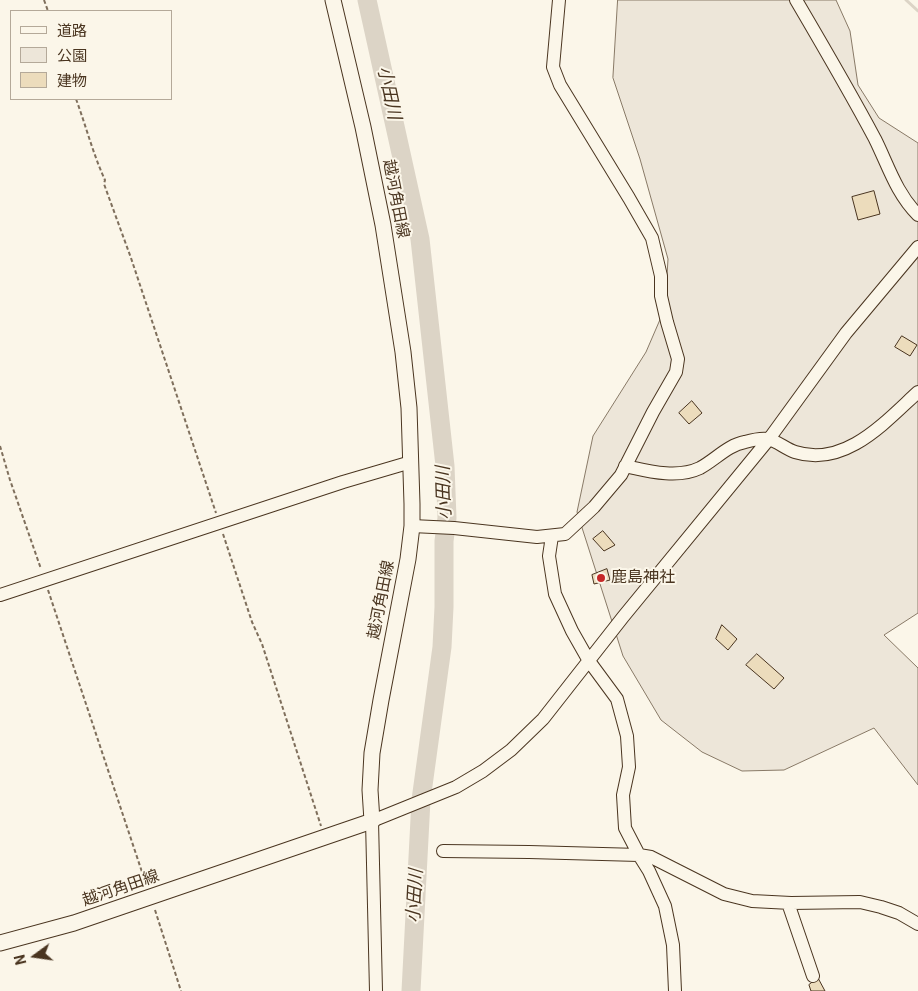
<!DOCTYPE html>
<html>
<head>
<meta charset="utf-8">
<style>
	body { margin:0 }
	#map { position:relative; width:918px; height:991px; overflow:hidden; background:#fbf6e9; font-family:Roboto,"Noto Sans JP",sans-serif }
	canvas { display:block }
	.legend { position:absolute; left:10px; top:10px; width:162px; height:90px; box-sizing:border-box; background:#fbf6e9; border:1px solid #b4a999; margin:0; padding:6px 9px; list-style:none; font-size:15px; color:#4a3520 }
	.legend li { display:flex; align-items:center; gap:10px; height:25px }
	.legend b { width:25px; border:1px solid #b4a999 }
	.north { position:absolute; left:10px; top:931px; width:50px; height:50px; -webkit-text-stroke:4px #fbf6e9; paint-order:stroke; rotate:256deg; font-size:14px; font-weight:700; line-height:20px; text-align:center; color:#4a3520 }
	.north::after { content:''; display:block; margin:auto; width:18px; height:22px; background:#4a3520; clip-path:polygon(50% 0,100% 100%,50% 72%,0 100%) }
</style>
</head>
<body>
<div id="map">
<canvas width="918" height="991"></canvas>
<ul class="legend">
<li><b style="height:6px;background:#fbf6e9"></b>道路</li>
<li><b style="height:14px;background:#ede6d9"></b>公園</li>
<li><b style="height:14px;background:#ecdcbc"></b>建物</li>
</ul>
<div class="north">N</div>
</div>
<script>
const c = document.querySelector('canvas').getContext('2d');
c.lineJoin = 'round';
function fill(path, color) { c.fillStyle = color; c.fill(path, 'evenodd'); }
function trace(path, color, width, dash) { c.strokeStyle = color; c.lineWidth = width; c.lineCap = dash ? 'butt' : 'round'; c.setLineDash(dash || []); c.stroke(path); }
function write(font, color, halo, rows, align = 'center') {
  c.font = font + ' Roboto,"Noto Sans JP",sans-serif'; c.lineWidth = 4; c.setLineDash([]); c.textBaseline = 'middle'; c.strokeStyle = halo; c.fillStyle = color; for (const [text, x, y, turn = 0] of rows) {
    c.save(); c.translate(x, y); c.rotate((+turn || 0) * Math.PI / 180); c.textAlign = isNaN(turn) ? turn : align; if (halo) c.strokeText(text, 0, 0); c.fillText(text, 0, 0); c.restore();
  }
}
const green = new Path2D(`
	M618,0h218l14,31 8,54 21,33 39,25v470l-34,22 34,33v117l-44,-57 -90,42 -42,1 -40,-19 -41,-32 -38,-64 -46,-144 16,-76 53,-84 19,-44 3,-49 -28,-100 -27,-81z`);
fill(green, '#ede6d9');
trace(green, '#887966', 1);
trace(new Path2D(`
	M906,0l12,11`), '#dcd4c6', 3);
trace(new Path2D(`
	M367,0l53,239 25,227 2,52 -3,23v66l-2,40 -21,153 -10,191`), '#dcd4c6', 19);
const building = new Path2D(`
	M874,191l6,23 -22,6 -6,-23z
	M902,336l15,9 -7,11 -15,-9z
	M692,401l10,12 -13,11 -10,-11z
	M603,531l12,14 -11,6 -11,-12z
	M607,569l3,11 -16,4 -2,-9z
	M722,625l15,14 -9,11 -12,-11z
	M757,654l27,24 -10,11 -28,-24z
	M818,978l7,13h-14l-2,-6z`);
fill(building, '#ecdcbc');
trace(building, '#4a3520', 1);
const minor = new Path2D(`
	M796,0c27,46 54,92 79,139 13,26 21,54 43,76
	M625,466c23,5 52,13 75,2 15,-8 28,-23 45,-26 7,-2 16,-4 23,-3 9,2 18,10 27,13 50,16 90,-30 123,-60
	M412,526l42,2 83,9 28,-3 29,-27 27,-32 32,-63 23,-40 2,-13 -11,-37 -6,-26v-20l-9,-38 -23,-40 -69,-113 -7,-18 6,-67
	M552,536l-3,20 6,38 17,37 17,30 28,38 10,37 2,31 -6,28 2,33 14,27 10,16 16,35 8,39 2,46
	M0,595l343,-113 68,-20
	M443,851l86,1 110,3 12,2 73,37 28,7 39,2 69,-1 21,5 18,6 19,11
	M788,903l25,73
	M376,991l-4,-170 84,-34 27,-16 28,-21 32,-31 80,-102 146,-178 77,-106 72,-86`);
const major = new Path2D(`
	M0,943l74,-20 298,-102 -2,-31 2,-37 9,-53 27,-141 4,-33v-22l-3,-96 -6,-56 -20,-127 -20,-98 -30,-127`);
trace(minor, '#4a3520', 14);
trace(major, '#4a3520', 17);
trace(new Path2D(`
	M44,0l4,11
	M76,99c10,27 17,55 29,81l-1,4 27,74 85,255
	M0,446l10,34 31,89
	M223,534l29,88 10,22 59,182
	M48,590l98,294
	M155,910l26,81`), '#7f6f5c', 2, [4, 2.5]);
trace(minor, '#fbf6e9', 12);
trace(major, '#fbf6e9', 15);
for (const [x, y, r, color] of [
	[601,578,5,"#c62828"]
]) { const dot = new Path2D(); dot.arc(x, y, r, 0, 2 * Math.PI); c.fillStyle = color; c.fill(dot); trace(dot, '#fbf6e9', 2); }
write('16px', '#4a3520', '#fbf6e9', [
	["越河角田線",395,199,79],
	["越河角田線",382,600,-79],
	["越河角田線",121,889,-19]
]);
write('16px', '#4a3520', '#fbf6e9', [
	["鹿島神社",611,578]
], 'left');
write('italic 18px', '#4a3520', '#fbf6e9', [
	["小田川",388,93,78],
	["小田川",445,493,-92],
	["小田川",416,896,-87]
]);
</script>
</body>
</html>
